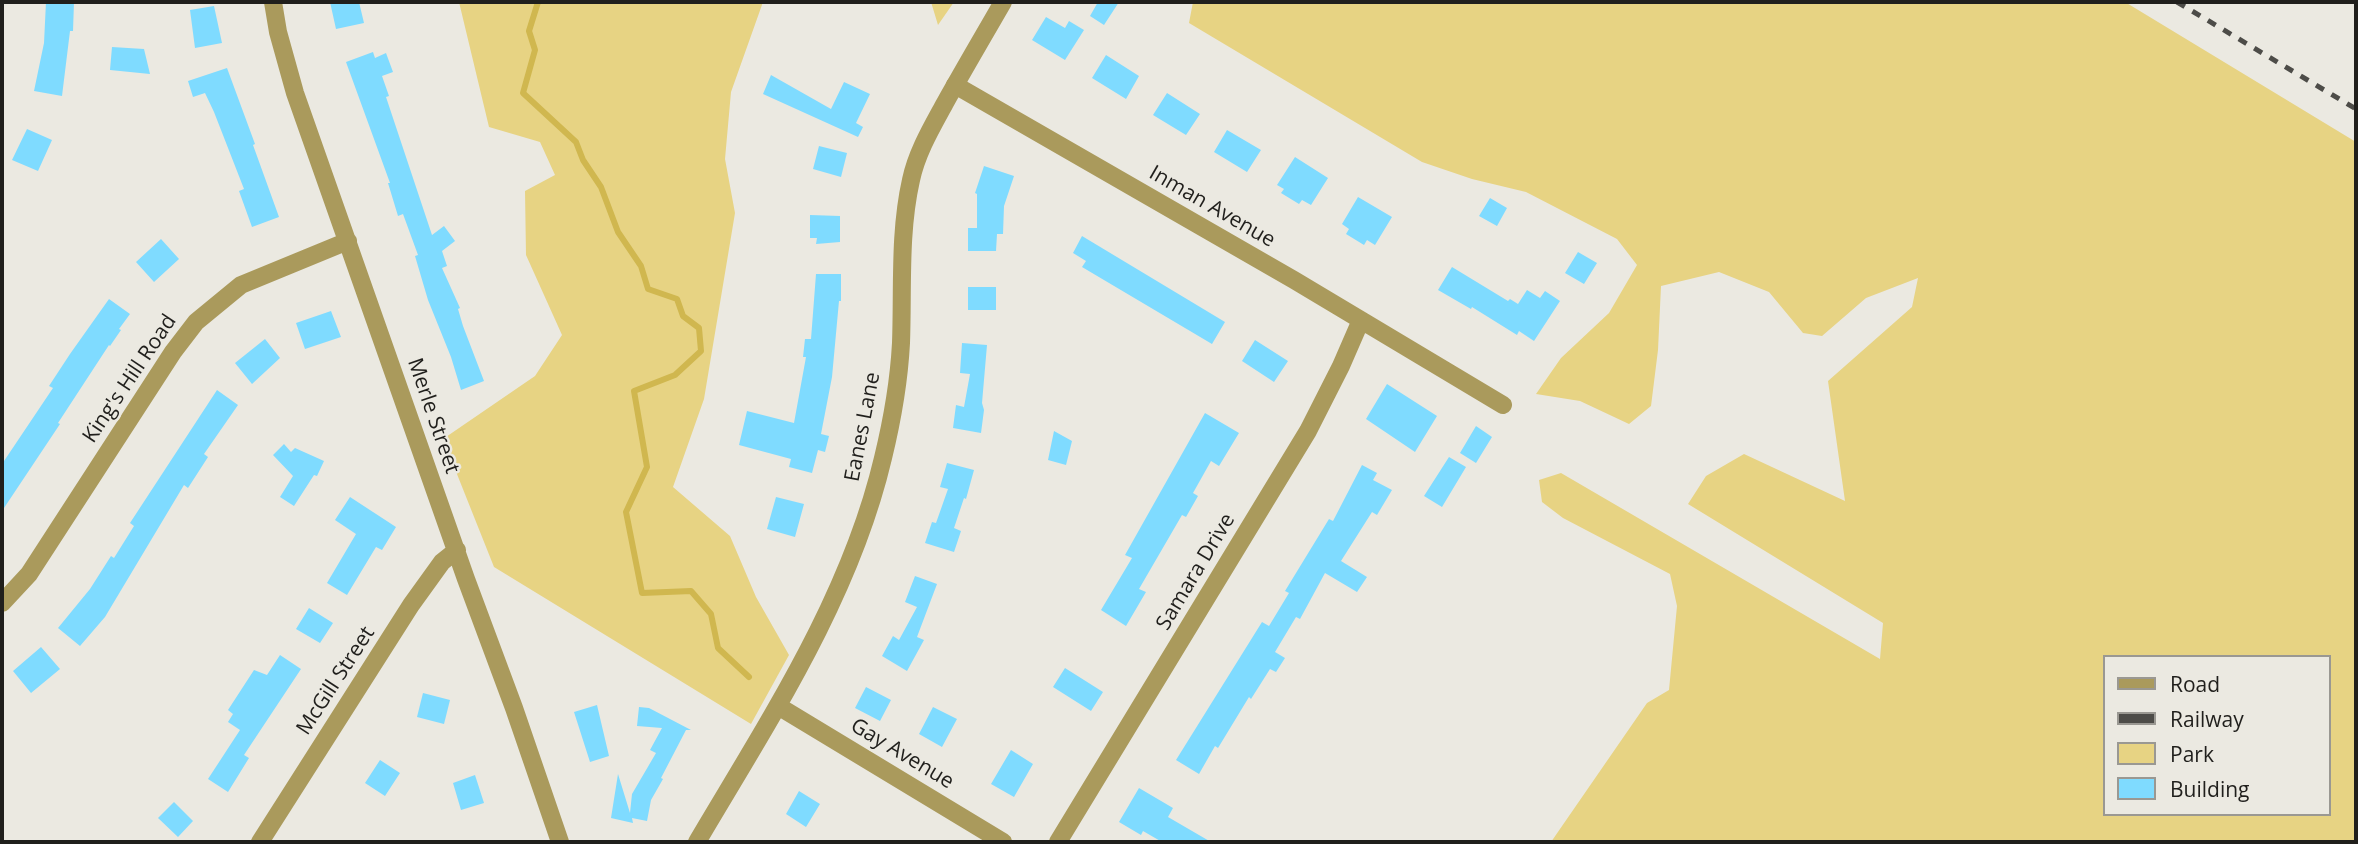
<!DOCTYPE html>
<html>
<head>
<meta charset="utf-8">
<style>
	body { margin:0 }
	#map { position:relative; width:2358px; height:844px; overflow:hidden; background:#ebe9e1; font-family:"Open Sans",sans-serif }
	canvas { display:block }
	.frame { position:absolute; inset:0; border:4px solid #201f1c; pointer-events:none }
	.legend { position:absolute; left:2103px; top:655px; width:228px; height:161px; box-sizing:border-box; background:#ebe9e1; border:2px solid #9a9892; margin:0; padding:9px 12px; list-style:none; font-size:21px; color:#201f1c }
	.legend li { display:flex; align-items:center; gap:14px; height:35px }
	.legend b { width:35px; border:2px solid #9a9892 }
</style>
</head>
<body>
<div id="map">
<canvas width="2358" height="844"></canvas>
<div class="frame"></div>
<ul class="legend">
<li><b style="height:9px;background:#aa9a5c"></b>Road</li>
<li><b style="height:9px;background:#4d4c48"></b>Railway</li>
<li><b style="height:19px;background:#e7d383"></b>Park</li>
<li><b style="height:19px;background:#7fdbff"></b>Building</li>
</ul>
</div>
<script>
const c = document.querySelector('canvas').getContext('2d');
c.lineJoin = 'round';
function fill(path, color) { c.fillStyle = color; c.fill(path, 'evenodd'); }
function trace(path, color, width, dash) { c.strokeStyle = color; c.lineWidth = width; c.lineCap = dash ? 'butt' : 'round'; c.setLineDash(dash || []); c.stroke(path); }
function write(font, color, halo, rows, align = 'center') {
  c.font = font + ' "Open Sans",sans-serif'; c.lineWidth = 5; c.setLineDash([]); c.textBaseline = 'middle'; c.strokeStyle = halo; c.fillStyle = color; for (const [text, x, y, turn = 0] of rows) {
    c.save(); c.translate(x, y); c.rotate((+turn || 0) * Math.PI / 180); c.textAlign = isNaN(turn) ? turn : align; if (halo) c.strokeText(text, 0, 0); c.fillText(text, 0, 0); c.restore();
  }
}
fill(new Path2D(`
	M459,2h304l-32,90 -6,67 10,54 -31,186 -31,88 57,49 26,61 33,58 -38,69 -257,-157 -51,-128 92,-63 27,-41 -36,-80 -1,-64 30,-16 -15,-33 -51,-15z
	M931,2h23l-16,23z
	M1193,2h932l231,140v700h-805l96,-139 22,-13 8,-84 -7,-32 -107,-56 -21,-16 -3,-22 22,-7 319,186 3,-36 -195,-119 18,-28 38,-22 101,47 -17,-120 84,-74 6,-29 -52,20 -44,38 -19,-3 -34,-41 -50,-20 -58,14 -3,64 -7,56 -22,18 -49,-23 -44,-7 25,-36 48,-45 28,-48 -20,-26 -91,-47 -54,-13 -50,-17 -233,-139zM2104,657h224v157h-224z`), '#e7d383');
trace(new Path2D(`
	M538,2l-9,29 6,19 -12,43 53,49 7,18 18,27 17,45 23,34 7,23 29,10 6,17 16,12 2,23 -26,24 -41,16 13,76 -21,45 16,81 49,-2 20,23 7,34 31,29`), '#d0b74f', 6);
fill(new Path2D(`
	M46,2h28l-1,29h-3l-8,65 -28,-5 10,-48z
	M330,2h29l5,21 -28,6z
	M1098,2h21l-15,23 -14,-9z
	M214,6l8,37 -27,5 -5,-38z
	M1046,17l19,11 4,-7 15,9 -19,30 -33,-20z
	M112,47l32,2 6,25 -40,-4z
	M373,52l2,6 11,-5 7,19 -11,4 7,20 -3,1 46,138 12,-9 11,15 -13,10 5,15 -5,2 18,40 -2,1 5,17 21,55 -23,9 -10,-33 -23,-57 -13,-44 3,-1 -15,-41 -5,2 -10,-33h2l-44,-121z
	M1106,55l33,21 -13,23 -34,-21z
	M227,68l28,76 -2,1 26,72 -27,10 -13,-36 5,-2 -30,-77 -9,-19 -12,4 -5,-16z
	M771,75l60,34 13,-27 26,12 -14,29 7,4 -5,10 -95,-43z
	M1167,93l33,21 -14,21 -33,-20z
	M27,129l25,11 -14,31 -26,-11z
	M1227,130l34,20 -14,22 -33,-20z
	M819,146l28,7 -6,24 -28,-8z
	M1295,157l33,21 -17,27 -9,-5 -3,4 -18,-11 3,-4 -7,-4z
	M984,166l30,10 -10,30 -1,28h-6l-1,17h-28v-23h9v-34l-2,-1z
	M1358,197l34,20 -17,28 -8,-5 -3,5 -18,-11 3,-5 -7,-5z
	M1490,198l17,10 -10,18 -18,-10z
	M810,215l30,1v26l-24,2 1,-6h-7z
	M1082,236l143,86 -13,22 -130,-77 4,-6 -13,-8z
	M161,239l18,20 -25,23 -18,-20z
	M1578,252l19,11 -13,21 -19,-11z
	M1452,267l56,34 2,-2 8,5 9,-14 13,8 5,-7 15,10 -26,40 -15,-10 -2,4 -45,-28 -1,2 -33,-19z
	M816,274h25v27h-2l-7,76 -11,57 8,2 -4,16 -7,-2 -6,23 -23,-6 2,-8 -52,-14 8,-34 47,12 12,-66h-3l2,-18h6z
	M968,287h28v23h-28z
	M109,299l21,15 -11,15 2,1 -11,16 -1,-1 -51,78 2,1 -58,87v-47l51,-76 -4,-2 21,-32z
	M331,311l10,26 -36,12 -9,-26z
	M265,339l15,19 -28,26 -17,-21z
	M1255,340l33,21 -14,21 -32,-21z
	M962,343l25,2 -5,58 2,7 -3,23 -28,-5 3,-23 8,2 6,-33 -10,-1z
	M1387,384l50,32 -22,36 -49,-33z
	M217,390l21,15 -34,49 4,3 -20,31 -4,-3 -79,132 -25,29 -22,-18 32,-39 21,-33 3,2 20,-32 -4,-3z
	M1205,413l34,20 -20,33 -8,-5 -18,32 5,3 -12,21 -4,-2 -43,74 7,3 -20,34 -25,-16 31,-52 -7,-3z
	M1476,426l16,11 -16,26 -16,-10z
	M1054,431l18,10 -6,24 -18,-5z
	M284,444l7,8 4,-4 29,13 -7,15 -3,-1 -20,31 -14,-9 13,-21 -20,-21z
	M1449,457l17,10 -24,40 -18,-11z
	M947,463l27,7 -8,29 -2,-1 -10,30 7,3 -7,21 -29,-9 7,-21 4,1 12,-34 -8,-2z
	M1362,465l15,8 -4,7 19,10 -15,25 -5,-3 -31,49 26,16 -10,15 -32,-19 -25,46 -4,-2 -21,35 10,6 -9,14 -6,-3 -19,30 -2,-2 -31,51 -3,-2 -16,28 -23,-14 86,-138 7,4 20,-33 -4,-2 44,-72 4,2z
	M350,497l46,30 -14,23 -6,-3 -29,48 -20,-12 29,-49 -21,-14z
	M776,497l28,7 -9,33 -28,-8z
	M915,576l22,8 -20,53 7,3 -17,31 -25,-15 11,-20 6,4 18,-33 -12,-5z
	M309,608l24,15 -13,20 -24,-14z
	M41,647l19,22 -29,24 -18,-22z
	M280,655l21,14 -57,86 5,3 -21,34 -20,-13 32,-49 -12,-8 5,-8 -5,-4 26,-40 13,5z
	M1065,668l38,24 -12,19 -38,-24z
	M866,687l25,13 -11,21 -25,-13z
	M423,693l27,7 -6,24 -27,-7z
	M597,705l12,51 -19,6 -16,-50z
	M639,707l10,1 42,22h-5l-25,48 2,1 -12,21 -4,21 -15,-3 1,5 -22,-5 7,-44 12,39 2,-19 24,-41 -6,-3 12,-22 -25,-2z
	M933,707l24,12 -15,28 -23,-13z
	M1011,750l22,14 -19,33 -23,-13z
	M380,760l20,13 -15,23 -20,-13z
	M475,775l9,28 -23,7 -8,-27z
	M1139,788l34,20 -5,9 43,25h-49l-19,-11 -2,4 -22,-13z
	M799,791l21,13 -14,23 -20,-13z
	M174,802l19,19 -15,16 -20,-19z`), '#7fdbff');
trace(new Path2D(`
	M273,2l5,30 17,61 171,486 48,129 46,134
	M955,85l339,195 209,125
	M2,603l27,-29 144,-222 23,-30 45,-37 107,-44
	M260,842l151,-237 31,-43 15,-12
	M1058,842l250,-411 33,-65 20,-46`), '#aa9a5c', 18);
trace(new Path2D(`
	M778,706l225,136
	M697,842c72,-122 153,-244 186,-384 9,-37 16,-77 18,-115 2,-54 -2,-110 10,-163 6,-28 21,-53 34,-77 19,-34 39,-68 58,-101`), '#aa9a5c', 18);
trace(new Path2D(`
	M2177,2l179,107`), '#4d4c48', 5, [9, 9]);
write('21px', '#201f1c', '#ebe9e1', [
	["Inman Avenue",1212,207,30],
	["King's Hill Road",130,379,-56],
	["Merle Street",433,416,71],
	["Eanes Lane",863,427,-79],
	["Samara Drive",1196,572,-59],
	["McGill Street",336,681,-57],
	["Gay Avenue",902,754,31]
]);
</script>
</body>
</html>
